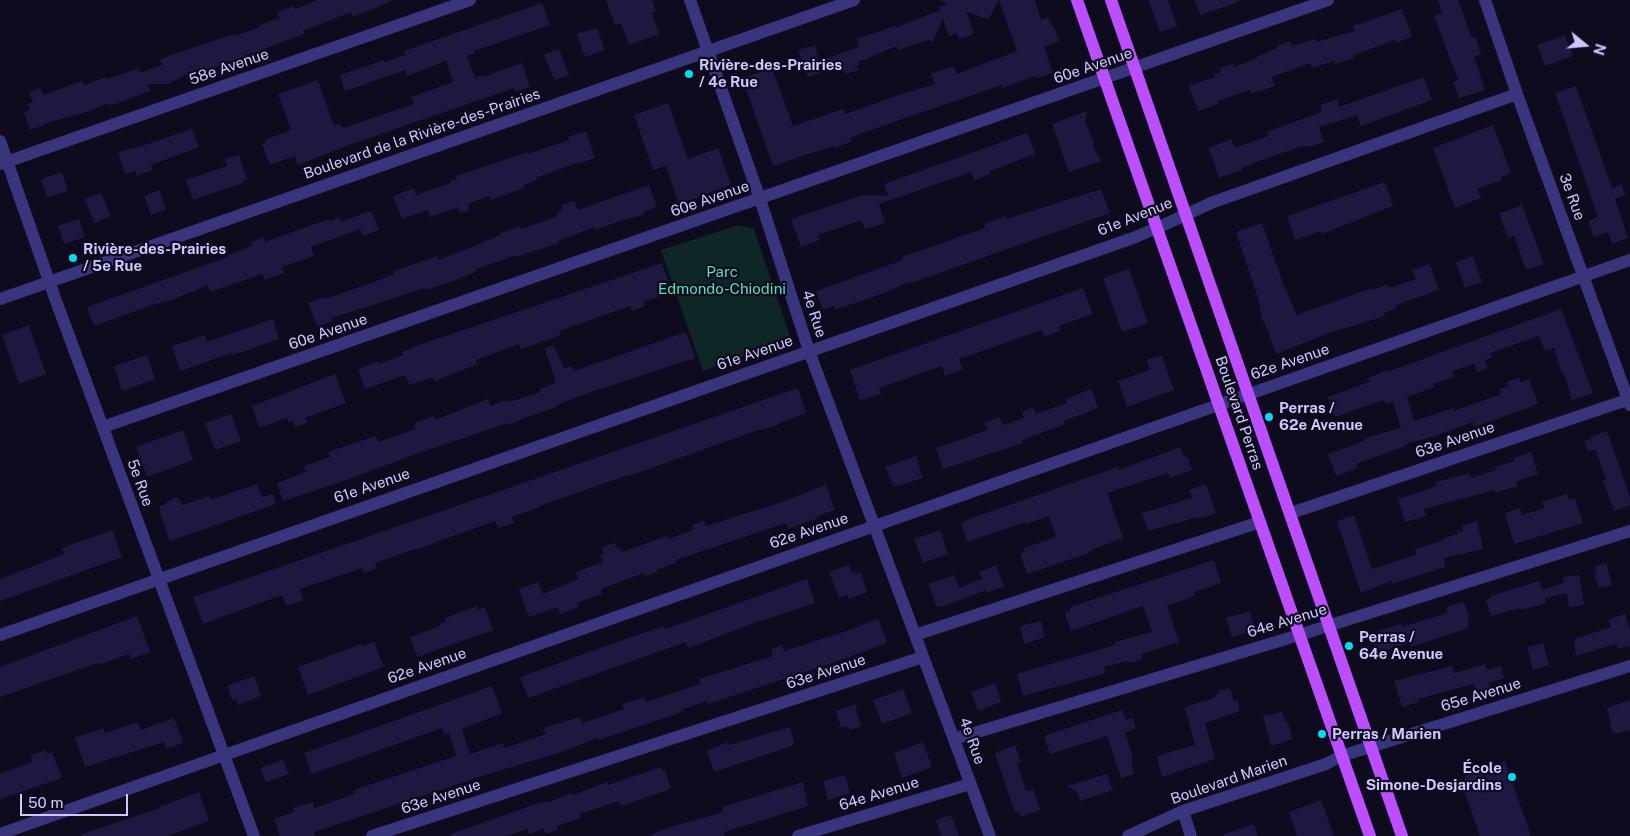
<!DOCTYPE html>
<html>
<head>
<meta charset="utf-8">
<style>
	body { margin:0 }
	#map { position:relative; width:1630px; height:836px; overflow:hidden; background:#0e0b1e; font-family:"Public Sans",sans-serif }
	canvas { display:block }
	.north { position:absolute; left:1560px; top:20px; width:50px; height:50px; -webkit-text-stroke:4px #0e0b1e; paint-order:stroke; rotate:107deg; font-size:14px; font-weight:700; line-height:20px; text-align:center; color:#cec8ff }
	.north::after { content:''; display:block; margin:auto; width:18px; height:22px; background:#cec8ff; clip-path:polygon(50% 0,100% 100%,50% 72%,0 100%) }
	.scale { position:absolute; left:20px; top:794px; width:108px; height:22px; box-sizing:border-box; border:2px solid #cec8ff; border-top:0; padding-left:6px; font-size:15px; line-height:18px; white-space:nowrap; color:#cec8ff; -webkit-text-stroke:4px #0e0b1e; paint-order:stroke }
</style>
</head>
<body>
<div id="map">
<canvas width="1630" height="836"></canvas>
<div class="north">N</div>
<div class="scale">50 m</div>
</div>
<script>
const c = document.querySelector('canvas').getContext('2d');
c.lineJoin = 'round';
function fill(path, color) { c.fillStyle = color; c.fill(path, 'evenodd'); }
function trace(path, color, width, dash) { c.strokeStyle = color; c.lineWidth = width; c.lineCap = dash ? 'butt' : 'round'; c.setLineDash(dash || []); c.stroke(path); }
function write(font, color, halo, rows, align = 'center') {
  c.font = font + ' "Public Sans",sans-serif'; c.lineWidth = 4.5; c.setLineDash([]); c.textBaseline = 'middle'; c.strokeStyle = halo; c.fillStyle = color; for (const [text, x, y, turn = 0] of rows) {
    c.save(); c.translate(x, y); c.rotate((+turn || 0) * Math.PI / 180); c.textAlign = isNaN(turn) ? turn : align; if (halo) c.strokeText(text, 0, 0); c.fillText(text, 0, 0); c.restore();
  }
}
fill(new Path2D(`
	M739,225l15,4 35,104v5l-4,3 -82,30 -42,-121z`), '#0e2726');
fill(new Path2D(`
	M318,0h76l-41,17 -2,-5 -48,19 1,3 -111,41 -2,-4 -22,13h-21l2,7 -40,15 -1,-3 -23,9 -40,11v1l-16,6 -6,-18 6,-2 -2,-6 5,-2 -4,-10 11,-4 3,7 39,-14 2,4 22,-8 1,2 31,-10 2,4 22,-8 -2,-6 73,-25 1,2 25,-8 -1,-2 21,-8 -2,-6 17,-6 1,3z
	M606,0h46l4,12 -4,1 7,21 -30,11 -8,-22 -6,2z
	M940,0h95l6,20 7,-3 3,9 2,-1 6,16 -15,6 9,26 -17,5 -1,-2 -32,12 -1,-3 -120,41 -32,12 2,3 -17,7 -1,-2 -29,9 -32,11 -31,-88 30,-10 21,58 50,-17 2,5 35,-12v-1l55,-17 -4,-10 23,-8 3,8 60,-23 -18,-51 -11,20 -22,-9 8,23 -15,5 -2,-6 -8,3 -6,-18 -10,24 -4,-2 -31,10 -1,-4 -39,16v8l-12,4 -1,-3 -2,1 -2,-6 -33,11 -10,-27 17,-5 4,16 40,-14 -2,-8 38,-13v2l45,-18 -1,-3 8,-3z
	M1148,0h20l9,26 -17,6z
	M1195,0h43l1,2 -39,13z
	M1438,0h20l14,38 3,-1 6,17 -7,3 11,33 -26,8 -6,-16 5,-2 -24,-64 8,-3z
	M542,3l8,22 -76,26 1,2 -8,3 8,22 7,-3 1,2 39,-14 8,24 -15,5 -1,-4 -165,57 -51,20 -3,-9 -25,9 -8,-21 4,-1 -1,-3 26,-10 -13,-36 40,-14 16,46 5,-2 4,4 71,-24 -3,-7 42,-15 -7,-21 -39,15 -2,-6 -60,21 -5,-16 44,-15v2l21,-7 -1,-4z
	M1402,9l10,28 -16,6 -1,-3 -41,15v3l-19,6 -1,-3 -22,7 -2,-5 -38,14 3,9 -24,8 -1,-4 -33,11 1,3 -20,7 -9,-25 26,-9 -1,-3 7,-2 -1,-4 13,-4 1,3 22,-8 1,-2 20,-9v-2l13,-5 2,5 23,-7 1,3 39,-11 -2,-5z
	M597,28l8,22 -20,7 -8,-23z
	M1565,35l8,21 -28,10 -8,-21z
	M559,49l10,26 -15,5 -10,-26z
	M1424,77l8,23 -71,26 -4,-11 -38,12 5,15 -15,5v-1l-5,1 -1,-1 -50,17 -11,5v2l-23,8 -10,-30 22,-9 4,9 33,-12 -2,-4 56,-20 -2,-7 17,-6 2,8z
	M1576,86l36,102 10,-4 3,11 -10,4 13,39 -16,6 -4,-12 -14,5 -6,-17 10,-3 -43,-124z
	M668,103l20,56 30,-11 13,37 -52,19 -13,-38 -13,4 -19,-55z
	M1087,111l-2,10 9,21 -1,3 3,8 2,1 3,7 -32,11 -17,-48z
	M1493,125l18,48 -10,4 1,3 -25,9 4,9 -26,10 -22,-60z
	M192,129l7,18 -48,18 1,5 -15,6 -1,-5 -11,3 -7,-21 14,-5 1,1z
	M586,131l9,27 -18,6 -1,-1 -40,15 1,2 -13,5 1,3 -35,12 -1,-4 -21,8 2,6 -10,4 -2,-7 -28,10 -2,-7 -26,9 -9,-23 21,-8 2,7 35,-12 -1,-2 7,-2 -1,-3 72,-24v2l41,-14 -1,-3z
	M1027,133l8,21 -45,17 1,3 -17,6 -3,-8 -92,32 6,19 -20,6 -4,-9 -43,15 2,5 -19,7 -10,-28 72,-24 25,1 -4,-12z
	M239,155l8,25 -5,1 1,2 -50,17 -7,-20 41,-14 -2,-7z
	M62,172l6,19 -21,6 -6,-18z
	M1385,182l8,24 -66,26 -5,2 -1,-3 -26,9 -8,-24z
	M649,185l8,22 -14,5 1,3 -18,4 -31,11 -1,-3 -36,14 1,2 -44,14 -1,-1 -38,13 1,2 -13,6 -38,13 -1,-2 -93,30 1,3 -13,5h-3l-9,-23 16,-6 1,2 52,-18 17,-7v-3l44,-15 1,4 62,-25 -1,-2 20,-7 1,3 37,-13 -2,-3 7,-3 -2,-5 13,-4 4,9z
	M1101,189l9,24 -199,70v-2l-27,12 -49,17 -1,-4 -11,3 -7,-18 87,-31 -1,-3 83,-29 -1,-4 22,-8 1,3z
	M159,190l7,19 -15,6 -7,-19z
	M101,193l10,23 -17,7 -9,-24z
	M1522,205l22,59 -18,6 -12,-34 -6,2 -9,-24z
	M369,211l1,2 2,-1 7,18 -16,6 -3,-7 -49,18 3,9 -32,11 2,6 -19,7 -3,-6 -52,18 -2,-7 -34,14 -22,6 -58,21 -7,-19 141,-50v-2l24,-9 -1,-4 13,-5 1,5 64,-23 1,2 10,-4 1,5z
	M79,219l6,18 -21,7 -6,-18z
	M1262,223l23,66 1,-1 10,27 76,-27v2l16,-6 1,4 27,-9 -4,-9 18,-6 9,26 -43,15 1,3 -14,5 2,3 -56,17 -53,21 -9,-26 -5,-9 -3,-18 -23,-69z
	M1473,256l9,26 -17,6 -9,-26z
	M662,263l10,29 -28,10 1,4 -13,5 -2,-5 -71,25 2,4 -40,14 -2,-5 -43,16 2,4 -43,17 -2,-4 -24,8 -4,-10 -40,14 -7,-20 21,-8v3l24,-9 -1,-3 14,-6z
	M1129,269l19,54 -26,9 -19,-54z
	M1083,288l10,26 -34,12 1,5 -16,6 -2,-7 -48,17 -35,12 4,10 -18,7 -3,-10 -63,22 2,6 -21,6 -10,-30z
	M1561,309l32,84 -21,7 -8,-27 -2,1 -8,-26 -9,3 -6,-15 -49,17 2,4 -7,3 3,8 -11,4 -3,-8 -22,7 2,6 -21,7 1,3 -27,10 7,24 39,-13 1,3 47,-17 -2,-5 9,-3 -2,-4 13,-4 1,4 9,-3 9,25 -63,23 -2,-5 -41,15 -27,7 1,2 -50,18 2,4 -22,8 -8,-22 29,-10 8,-4v-2l36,-10 -8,-26 -7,2 -2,-4 -7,2 -42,15 -7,-20 41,-15 -1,-4 19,-8v2z
	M273,319l6,20 -46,16 -1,-2 -52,18 -8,-25 33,-11 2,7z
	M29,325l17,49 -27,10 -17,-49z
	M686,332l9,26 -104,34 -35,13v2l-35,12 -12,6 -1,-2 -95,32 -64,24 -66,22 -6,-18 29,-11 -2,-6 26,-9 -2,-5 48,-16 2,6 38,-13 -2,-6 20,-7 1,4 53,-21 3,7 16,-6 1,2 11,-3 21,-7 -1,-3 17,-6 -11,-35 9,-3 10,24 8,-3 2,5z
	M147,355l8,24 -33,12 -8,-25z
	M1160,356h2l12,34 -47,17 -9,-26 32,-11 -3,-10z
	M335,374l11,29 -41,15 2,5 -12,4 -2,-7 -5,2 -1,-4 -28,10 -7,-22z
	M798,388l8,25 -27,10 1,1 -18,6 -1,-1 -115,41 -18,6v-1l-89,31 1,1 -28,10 2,6 -16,5 -3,-7 -62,22v1l-18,6v-1l-40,14 2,5 -13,5 -2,-5 -62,21 3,11 -17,6 -4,-11 -79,29 -10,-27z
	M1091,389l7,19 -34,13 1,3 -43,16 1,3 -80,26 -7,-21 52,-18 -3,-8 14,-5 4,8 21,-7 -2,-6 11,-5 3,7 31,-11 -1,-4z
	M231,414l10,27 -26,9 -10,-27z
	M183,430l10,30 -46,17 -11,-30z
	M1607,431l23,67v7l-16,6 -11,-30 3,-2 -11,-30 -7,3 -4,-11 7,-2 -1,-2z
	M1180,447l4,10 3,-1 5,14 -22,8 -2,-5 -61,20 16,45 -34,13v2l-62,21 -7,-21 5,-2 -1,-3 32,-11 -7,-21 -23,8 -1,-2 -57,20 -7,-19 11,-5 146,-51 1,3z
	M1531,452l7,22 -21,7v5l-22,7 -1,-3 -70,19 2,7 -21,6 -7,-23 39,-13 -1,-4 33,-9 2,5 25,-8 -1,-3 20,-6 -1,-3z
	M916,456l7,22 -29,9 -9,-20z
	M257,484l5,13 11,-3 3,10 -106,37 -11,-31 2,-1 -1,-3 7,-2 -1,-2 12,-5 4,8 27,-9 1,4z
	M1206,484l10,29 -17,6 -1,-2 -50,14 -6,-18 50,-15 -3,-8z
	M826,485l9,25 -18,6 1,2 -30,11 -2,-6 -110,37 1,2 -20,8v2l-12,4 -1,-3 -43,16 1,5 -25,9 2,4 -19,7 -2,-7 -29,10 -10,-28 19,-7 5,12 35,-15 -2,-7 27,-10 -3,-7 4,-1 -2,-7 13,-4 2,6 3,-1 2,4 45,-16 1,3 26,-9 -2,-5 12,-4 2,5 73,-23z
	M1567,494l2,6 6,-2 8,25 -69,21 -9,-31 15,-5 2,7 22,-7 -2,-6z
	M1354,515l18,54 45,-15 -2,-5 29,-9v-2l14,-4 -1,-2 6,-1 -1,-5 15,-5 6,28 -39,9 1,9 -53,17 -1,-3 -30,12 -24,-72z
	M112,530l10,27 -122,44v-22l64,-25 -2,-6z
	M940,530l8,24 -25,9 -9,-24z
	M1214,560l7,23 -27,9 1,4 -28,10 12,36 -38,12 1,6 -14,3 -1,-2 -23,6 2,6 -83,23 -6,-22 98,-29v-3l37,-10 -9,-26 -72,25 -6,-19 5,-1v-4z
	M1606,563l6,22 -13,3 -5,-15h3l-2,-6z
	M849,565l3,8 3,-1 1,3 5,-3 6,20 -18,7 -2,-4 -8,3 -10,-26z
	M996,565l8,21 -17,7 -1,-3 -44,17 -6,-1 -7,-22 25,-9 5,13 23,-9 -3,-7z
	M1579,575l5,30 -15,2 -2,-14 -22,5 1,5 -25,7 -1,-2 -29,8 -5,-16 5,-2 -1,-2 49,-15 3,9 21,-7 1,-6z
	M807,579l8,24 -58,19 -69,26 -2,-6 -158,56 -8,-21 100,-36 44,-15 1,3z
	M1464,602l5,15 -1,1 1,10 -58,19 -1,-4 -34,10 -6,-20 31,-9 1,3 45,-14 -1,-6z
	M477,606l1,4 7,-3 8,23 -76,27 -7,-20 30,-11 -1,-2 7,-3 -1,-3z
	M1250,611l5,19 -23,7 -6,-19z
	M1625,614l5,17v15l-12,3 -2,-5 -40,12 -2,-17 37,-12 -2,-8z
	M137,616l13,36 -19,7 -2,-5 -31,11 -1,-2 -97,34v-30z
	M878,619l9,23 -3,2 -40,15 -136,45 -1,-3 -26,9 1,2 -84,28 -1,-2 -38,15 -71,21 -174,58 2,4h-36l-6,-17 20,-7 -1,-4 20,-6 1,6 41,-14 -1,-4 102,-34 -7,-23 -4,2 -3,-7 -130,46 -8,-21 188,-67 10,27 -40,16 8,25 33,-11 2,5 41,-14 -2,-6 36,-11 2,6 42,-14 -2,-5 23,-7 1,5 55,-18 -2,-5 74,-23 -2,-7 11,-4 2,6 57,-18z
	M1041,621l4,16 -21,7 -4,-18z
	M374,641l10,26 -76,28 -10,-28 64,-23 1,2z
	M1543,643l6,22 -16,5 -6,-23z
	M1485,664l2,6 14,-4 3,12 -15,5 2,5 -15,4 -2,-8 -56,15 1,3 -17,5 -8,-26 58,-15 2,7z
	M254,676l7,20 -23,9 -2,-6 -4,1 -5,-14z
	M995,683l6,19 -23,9 -7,-19z
	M1230,688l4,13 3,-1 3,11 -35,12 10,36 -53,18 -5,-21 38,-11 -10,-38 30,-9v-3l4,-1 -1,-3z
	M903,689l9,24 -30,11 -9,-24z
	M1630,700v30l-15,4 -3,-3 -5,-23z
	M855,704l6,22 -12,4 -1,-4 -7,2 -5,-17z
	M1122,710l4,10 7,-2 3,11 -11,3 8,25h-2l3,17 -13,4 -14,-42 -57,18 -6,-18z
	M1282,712l4,11h2l5,16 -22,7 -8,-30z
	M174,718l9,25 -17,6 -2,-7 -79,25 -10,-29 29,-10 1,5 33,-11 3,8z
	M790,727l4,17 -2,2 -78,26 -7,-21 21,-9 1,3z
	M923,742l9,25 -30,11 -8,-25z
	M1015,745l6,17 -4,1 9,28 7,-2 7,21 -19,7 -2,-5 -3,1 -3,-6 -18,-54z
	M46,750l1,4 5,-2 10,26 -62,21v-25l32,-12 -1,-7z
	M283,760l6,14 -23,8 -6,-14z
	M1505,761l26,75h-51l-18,-52 4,-9z
	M661,767l1,3h3l6,19 -50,17 -2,-5 -39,13 1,4 -24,8 1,4 -13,4 -1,-5 -15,5 -2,-5 -20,7h-56v-2l76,-27 15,-5h7l17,-7 6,-2 1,2 34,-13 1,3z
	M1107,774l6,16 -33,11 -3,-9 -10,-6z
	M845,775l5,18 -22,7 -5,-19z
	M803,782l5,24 -84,26 1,4h-73v-2l21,-8 51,-14 -2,-5z
	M199,792l10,29 -41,15h-85l-1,-2 78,-26 -1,-1z
	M1321,800l13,36h-37l-8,-24z
	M951,815l8,21h-18l-5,-16z
	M1254,824l4,12h-34v-2z`), '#1f173f');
trace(new Path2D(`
	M690,0l70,199 49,152 106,284
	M1485,0l32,94 113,311
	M0,141l55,157 199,538
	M0,164l470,-164
	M0,299l854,-299
	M103,427l1225,-427
	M1291,513l339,-114
	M0,635l1133,-397 24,-10 54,-25 306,-109
	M954,739l345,-104 331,-104
	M1183,811l8,25
	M0,834l1630,-574
	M372,836l551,-179
	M798,836l172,-52
	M990,836l-75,-201 345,-113
	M1128,836l55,-25 143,-47 15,-8 289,-90`), '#38357d', 12);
trace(new Path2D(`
	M1077,0l293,836
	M1111,0l291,836`), '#bb4fff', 12);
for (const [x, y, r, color] of [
	[689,74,5,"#00ddf3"],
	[73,258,5,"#00ddf3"],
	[1269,417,5,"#00ddf3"],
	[1349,646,5,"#00ddf3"],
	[1322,734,5,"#00ddf3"],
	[1512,777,5,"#00ddf3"]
]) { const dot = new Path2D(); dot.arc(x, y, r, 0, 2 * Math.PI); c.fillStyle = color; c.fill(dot); trace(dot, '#0e0b1e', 2); }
write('bold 15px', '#cec8ff', '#0e0b1e', [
	["Rivière-des-Prairies",699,65],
	["/ 4e Rue",699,82],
	["Rivière-des-Prairies",83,249],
	["/ 5e Rue",83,266],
	["Perras /",1279,408],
	["62e Avenue",1279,425],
	["Perras /",1359,637],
	["64e Avenue",1359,654],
	["Perras / Marien",1332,734],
	["École",1502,768,"right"],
	["Simone-Desjardins",1502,785,"right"]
], 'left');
write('15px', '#cec8ff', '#0e0b1e', [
	["60e Avenue",1093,66,-19],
	["58e Avenue",229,67,-19],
	["Boulevard de la Rivière-des-Prairies",422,134,-19],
	["3e Rue",1572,197,70],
	["60e Avenue",710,199,-19],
	["61e Avenue",1135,217,-22],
	["4e Rue",814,314,72],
	["60e Avenue",328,332,-19],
	["61e Avenue",755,353,-19],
	["62e Avenue",1290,362,-19],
	["Boulevard Perras",1239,413,71],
	["63e Avenue",1455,440,-19],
	["5e Rue",140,483,70],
	["61e Avenue",372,486,-19],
	["62e Avenue",809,531,-19],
	["64e Avenue",1287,621,-17],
	["62e Avenue",427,666,-19],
	["63e Avenue",826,672,-18],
	["65e Avenue",1481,695,-17],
	["4e Rue",972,741,70],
	["Boulevard Marien",1229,780,-19],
	["64e Avenue",879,794,-17],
	["63e Avenue",441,797,-18]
]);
write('15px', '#53e0bb', '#0e0b1e', [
	["Parc",722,272],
	["Edmondo-Chiodini",722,289]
]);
</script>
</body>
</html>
